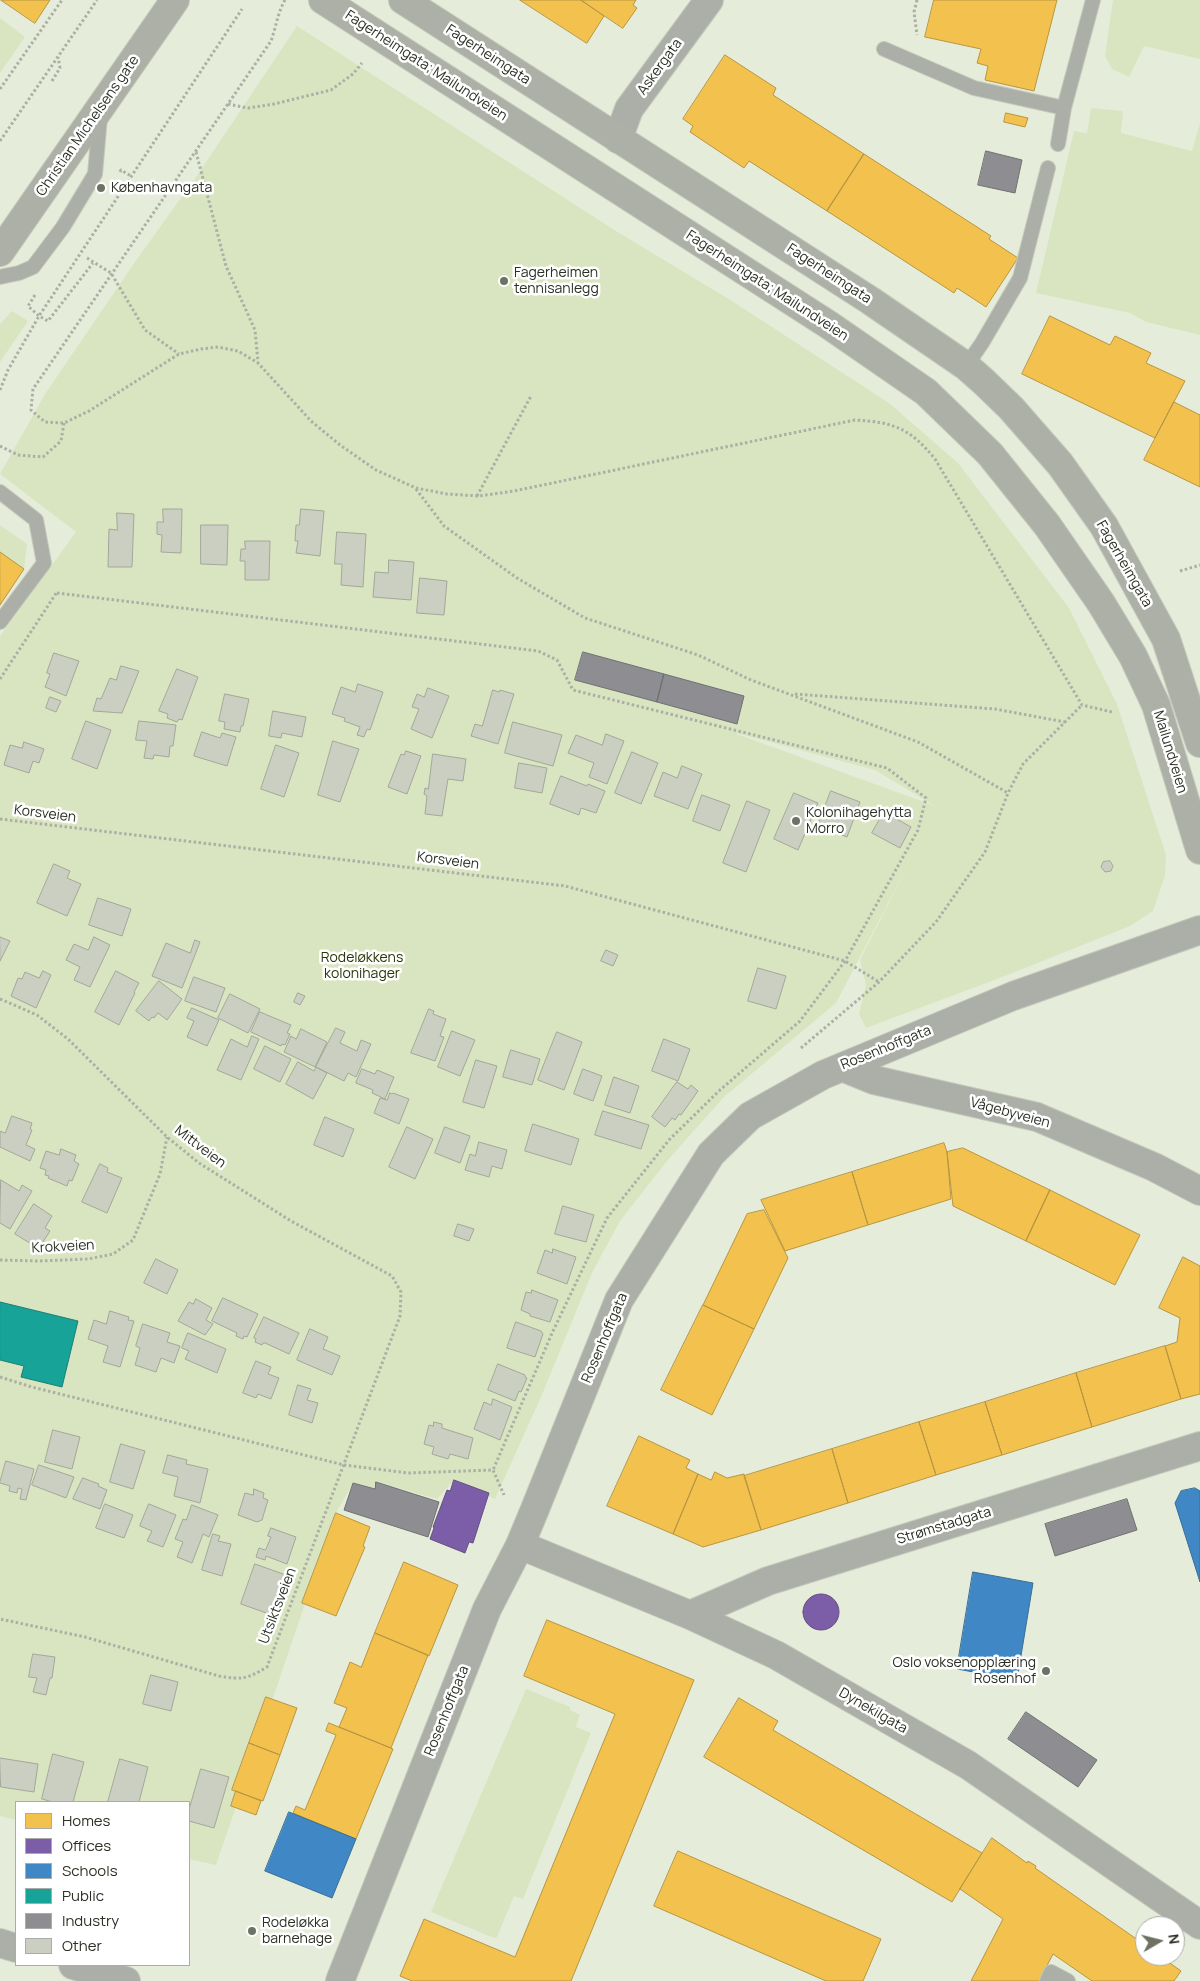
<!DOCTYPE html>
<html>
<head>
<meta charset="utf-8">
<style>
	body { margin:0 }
	#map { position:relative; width:1200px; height:1981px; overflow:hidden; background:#e6ecda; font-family:Manrope,sans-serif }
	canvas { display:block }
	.legend { position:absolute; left:15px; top:1801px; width:175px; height:165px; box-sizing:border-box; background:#fff; border:1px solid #abaca7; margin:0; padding:6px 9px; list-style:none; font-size:15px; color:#2c3024 }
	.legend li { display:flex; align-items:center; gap:10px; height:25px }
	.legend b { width:25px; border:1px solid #abaca7 }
	.north { position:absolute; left:1135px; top:1916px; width:50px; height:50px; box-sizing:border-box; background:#fff; border:1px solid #abaca7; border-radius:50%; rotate:82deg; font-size:14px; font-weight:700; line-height:20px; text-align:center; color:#2c3024 }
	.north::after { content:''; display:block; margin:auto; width:18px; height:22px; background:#6d7264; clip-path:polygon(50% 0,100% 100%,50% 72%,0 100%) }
</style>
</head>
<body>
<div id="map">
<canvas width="1200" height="1981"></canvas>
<ul class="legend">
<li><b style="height:14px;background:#f2c14e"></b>Homes</li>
<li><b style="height:14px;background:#7b5ea7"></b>Offices</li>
<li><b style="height:14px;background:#3f88c5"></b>Schools</li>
<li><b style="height:14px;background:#17a398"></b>Public</li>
<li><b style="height:14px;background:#8d8d92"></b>Industry</li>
<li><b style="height:14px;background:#cacfc1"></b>Other</li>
</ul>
<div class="north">N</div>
</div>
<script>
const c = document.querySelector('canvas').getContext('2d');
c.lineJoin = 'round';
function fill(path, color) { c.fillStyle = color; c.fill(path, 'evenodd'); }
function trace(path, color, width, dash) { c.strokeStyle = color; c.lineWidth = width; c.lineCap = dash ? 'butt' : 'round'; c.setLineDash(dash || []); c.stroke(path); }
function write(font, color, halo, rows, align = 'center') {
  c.font = font + ' Manrope,sans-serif'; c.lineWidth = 5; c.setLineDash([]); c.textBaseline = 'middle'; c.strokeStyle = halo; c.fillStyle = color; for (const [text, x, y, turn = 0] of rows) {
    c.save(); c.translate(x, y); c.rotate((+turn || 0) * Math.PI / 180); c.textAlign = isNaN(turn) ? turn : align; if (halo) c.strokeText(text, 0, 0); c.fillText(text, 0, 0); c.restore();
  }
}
fill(new Path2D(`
	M1113,0h87v59l-56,-13 -15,31 -17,-8 -7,-13z
	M0,18l25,19 -25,36z
	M297,26l319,205 116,70 157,102 69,60 111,145 48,96 49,151 -1,20 -12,36 -23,15 -125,50 -139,52 -7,-14 7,-29 -6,-25 51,-101 -75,144 -112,94 -57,64 -47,60 -28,52 -51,124 -46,102 -41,-19 -17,19 -60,-17 -2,7 -22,-6 -17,30 -120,352 -27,-6v-57h-173v18l-16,-4v-1180l76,-104 -76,-58 45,-80 92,-135 59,-82zM736,733l139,37 60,36 -198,-72z
	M1091,108l32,3 -2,22 71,18 8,-28v212l-54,-13 -16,-9 -94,-20 38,-162 13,2z
	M12,311l16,10 -28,41v-38z
	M0,525l27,19 -3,25 -24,-17z
	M526,1689l44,18v3l10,5 -4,12 15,6 -68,166 -9,-3 -17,41 -3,1 -63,-26z`), '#d9e5c0');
const homes = new Path2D(`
	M1,0h49l-15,23z
	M520,0h61l23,16 -17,27z
	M581,0h55l-3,5 4,3 -14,20z
	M934,0h123l-23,91 -49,-11 3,-14 -11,-3 4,-14 -56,-12z
	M725,55l51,33 -3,7 91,59 -37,57 -78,-50 -5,7 -54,-36 3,-6 -10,-7z
	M1006,113l22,5 -3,9 -21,-5z
	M864,154l127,82 -2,3 29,19 -32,49 -29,-19 -3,5 -127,-82z
	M1050,316l60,29 5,-9 36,17 -5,10 39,18 -30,57 -133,-64z
	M1174,402l26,13v72l-56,-27z
	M0,552l24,17 -24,36z
	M944,1143l3,9 4,47 -83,26 -16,-53z
	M963,1148l87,42 -24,51 -73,-35 -6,-54z
	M852,1172l16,53 -83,26 -24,-51z
	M1050,1190l90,45 -25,50 -89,-44z
	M764,1210l24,48 -34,71 -51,-24 44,-91z
	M1183,1257l17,9v128l-19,5 -16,-53 12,-4 3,-24 -21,-10z
	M703,1305l51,24 -42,86 -51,-25z
	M1165,1346l16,53 -89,28 -16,-54z
	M1076,1373l16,54 -90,28 -17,-53z
	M985,1402l17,53 -66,20 -17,-53z
	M919,1422l17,53 -88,28 -16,-54z
	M639,1436l51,24 -4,8 12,6 -25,60 -66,-28z
	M832,1449l16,54 -87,27 -17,-54z
	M715,1472l12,6 17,-4 17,56 -58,17 -30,-13 25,-60 13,6z
	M336,1513l34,14 -7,19 2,1 -29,69 -34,-13z
	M404,1562l54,23 -29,71 -54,-23z
	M547,1620l147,60 -123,301h-159l-12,-5 24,-57 91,38 100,-243 -91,-38z
	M375,1633l53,22 -37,93 -52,-21 8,-19 -13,-5 16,-41 11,5z
	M266,1697l31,11 -17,47 -31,-12z
	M739,1698l39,23 -5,9 209,123 -30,49 -248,-145z
	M329,1723l64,26 -37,90 -63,-26 3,-7 9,4 31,-75 -10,-4z
	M249,1743l31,12 -17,46 -31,-11z
	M236,1791l25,10 -5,14 -25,-9z
	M992,1838l35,25 1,-2 8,5 -1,2 110,77v11h15l21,15 -7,10h-82l-39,-27 -14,27h-68l32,-62 -43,-30z
	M678,1851l203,88 -18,42h-37l-172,-75z`);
fill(homes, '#f2c14e');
trace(homes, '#b79641', 1);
const offices = new Path2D(`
	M454,1480l35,13 -16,50 -4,-1 -4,11 -35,-14 4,-11 -1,-1 14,-37 3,1z
	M803 1612a18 18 0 1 1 36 0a18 18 0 1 1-36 0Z`);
fill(offices, '#7b5ea7');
trace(offices, '#635080', 1);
const schools = new Path2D(`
	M1195,1488l5,3v91l-25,-79 6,-12z
	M973,1572l60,11 -16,97 -60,-11z
	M289,1812l67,27 -24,59 -67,-27z`);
fill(schools, '#3f88c5');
trace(schools, '#396e95', 1);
const public = new Path2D(`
	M0,1302l78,19 -16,66 -41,-10 3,-11 -24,-6z`);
fill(public, '#17a398');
trace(public, '#1d8075', 1);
const industry = new Path2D(`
	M986,151l36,9 -7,33 -37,-8z
	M583,652l81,22 -7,28 -82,-22z
	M664,674l80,22 -7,28 -80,-22z
	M376,1482l63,20 -11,35 -84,-27 9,-27 22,6z
	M1127,1499l10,31 -82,26 -10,-32z
	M1026,1712l71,48 -19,27 -70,-48z`);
fill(industry, '#8d8d92');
trace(industry, '#707171', 1);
const building = new Path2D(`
	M163,509h19l-1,44 -20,-1 1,-17 -5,-1v-12h6z
	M301,509l23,2 -4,45 -24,-3 2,-12h-3l1,-16h3z
	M117,513l17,1 -2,53h-24l1,-38 8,1z
	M201,525h27l-1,40 -26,-1z
	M337,532l29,2 -3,53 -22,-2 1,-21h-7z
	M245,541h25l-1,39h-24v-19h-5l1,-12h4z
	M389,560l25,2 -3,38 -38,-3 2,-25 13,1z
	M420,578l27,3 -3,34 -27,-2z
	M54,653l25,8 -13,35 -21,-9 5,-13 -3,-1z
	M121,666l18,5 -17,42 -29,-2 4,-13 4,1 9,-21 6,2z
	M177,669l21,8 -16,43 -3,-1 -2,3 -10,-4 1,-4 -9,-3z
	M358,684l25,8 -13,38 -3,-1 -3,8 -7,-2 3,-8 -16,-6 1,-3 -13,-4 9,-27 14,5z
	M428,688l21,8 -17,42 -21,-9 8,-20 -7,-2 5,-13 7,3z
	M493,690l6,2 1,-2 14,4 -16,50 -27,-8 4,-12 7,2z
	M225,694l24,5 -6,27h-2l-1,6 -16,-3 1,-7 -6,-1z
	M50,697l11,4 -5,11 -10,-4z
	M273,711l33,6 -4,20 -20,-4 -1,5 -12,-2z
	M86,721l25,9 -14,39 -25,-10z
	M139,721l37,4 -3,21h-3l-1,11 -15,-2 -1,4 -9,-1 3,-17 -11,-1z
	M513,722l49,13 -9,31 -48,-13z
	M202,732l18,6 2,-5 14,4 -9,29 -33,-10z
	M606,734l18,7 -17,43 -18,-7 5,-14 -26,-10 8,-18 26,10z
	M333,741l26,8 -19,53 -22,-7z
	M24,742l20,7 -5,14 -6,-2 -4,12 -25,-8 6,-20 12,3z
	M276,745l23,8 -15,44 -23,-8z
	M406,751l15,5 -14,38 -19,-7 13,-33 3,1z
	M632,752l26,11 -17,41 -26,-11z
	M433,754l33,5 -3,22 -15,-2 -6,37 -17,-2 2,-18 -3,-2 1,-6 3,1z
	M519,763l28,5 -5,25 -27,-5z
	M682,766l20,8 -14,35 -34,-13 9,-24 14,6z
	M561,776l26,10 1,-2 17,7 -9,22 -15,-5 -2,7 -29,-11z
	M831,791l29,11 -13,35 -29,-12z
	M794,793l24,10 -20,47 -24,-11z
	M702,795l28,10 -10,26 -27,-10z
	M747,801l23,9 -24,62 -23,-9z
	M884,812l27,15 -11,21 -28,-15z
	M1110,861l3,5 -2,5 -6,1 -4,-5 2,-5z
	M54,864l16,7 -3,7 14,6 -14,32 -30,-13z
	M98,898l33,11 -9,27 -33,-11z
	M0,937l10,4 -10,20z
	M94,937l16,8 -20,42 -16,-7 6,-13 -14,-7 8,-16 14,6z
	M195,940l5,2 -18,46 -30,-12 14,-33 24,10z
	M606,950l12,5 -5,11 -12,-5z
	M758,968l28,8 -10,33 -28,-8z
	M43,971l8,4 -15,33 -25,-12 7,-18 4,1 3,-7 14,6z
	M116,971l23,12 -5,9 1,1 -16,32 -24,-13z
	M194,977l31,11 -9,24 -31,-11z
	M159,981l23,18 -15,21 -9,-7 -4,5 -2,-1 -3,4 -13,-10z
	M298,993l7,3 -5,9 -6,-3z
	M230,994l30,15 -12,24 -30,-15z
	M192,1008l27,12 -12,26 -20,-9 7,-16 -7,-3z
	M429,1009l5,2 -1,3 13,5 -6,17 4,1 -9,24 -24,-8z
	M260,1012l31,13 -4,8 3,1 -5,11 -3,-1 -1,2 -30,-14z
	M336,1028l9,4 -5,11 17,8 4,-11 10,4 -15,33 -8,-4 -4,8 -28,-14z
	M301,1029l26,13 -12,25 -31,-15 7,-16 5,3z
	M452,1031l23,9 -15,36 -22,-9z
	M557,1032l25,10 -18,48 -26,-10z
	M252,1036l7,3 -18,41 -24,-10 14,-31 16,8z
	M664,1039l26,10 -12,32 -26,-10z
	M265,1046l26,13 -11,23 -26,-13z
	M511,1050l29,9 -8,26 -29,-8z
	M476,1060l21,6 -13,42 -21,-6z
	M298,1062l16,9 2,-4 11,6 -14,26 -27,-15z
	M362,1069l13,5 2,-4 17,7 -9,22 -13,-6 1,-3 -17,-7z
	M583,1069l19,7 -9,25 -19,-7z
	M614,1077l25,9 -9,27 -25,-8z
	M677,1082l11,7 3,-4 7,6 -17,24 -2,-1 -4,6 -3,-2 -7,9 -13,-10z
	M390,1093l2,1 1,-1 16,6 -10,25 -25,-11 6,-15 7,2z
	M603,1111l46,14 -8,24 -46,-14z
	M12,1116l20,7 -2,6 2,1 -6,15 9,4 -5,12 -30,-14v-16l5,2z
	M325,1117l29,12 -11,28 -29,-12z
	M533,1124l46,15 -8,26 -46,-14z
	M407,1127l26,12 -18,40 -26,-12z
	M445,1127l25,9 -10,27 -25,-10z
	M479,1142l28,8 -5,19 -10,-3 -3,11 -24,-7 5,-16 5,2z
	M61,1149l15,6 -2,6 5,3 -7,17 -3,-1 -2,6 -19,-8 1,-2 -4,-1 1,-5 -6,-2 6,-17 13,4z
	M100,1164l8,4 -1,4 15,6 -15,35 -25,-11z
	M1,1180l18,11 3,-6 10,6 -22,38 -10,-6z
	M34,1204l18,12 -7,12 5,3 -9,14 -6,-3 -2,3 -18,-11z
	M563,1206l31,9 -8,27 -31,-8z
	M458,1224l16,5 -5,12 -15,-5z
	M553,1249l23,8 -9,27 -30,-11 8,-23 7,3z
	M156,1259l22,11 -11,24 -23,-11z
	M532,1290l26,10 -8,22 -20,-6v-2l-9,-4 5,-18 5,1z
	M223,1298l35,16 -11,23 -3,-1 -1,3 -7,-3 1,-3 -25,-12z
	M196,1299l16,9 -6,12 7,4 -8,11 -27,-14 11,-19 4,2z
	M110,1311l19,6 -1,3 6,1 -14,46 -17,-5 5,-16 -20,-7 6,-19 12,4z
	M264,1317l35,16 -10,21 -24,-11h-2l-1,2 -7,-3 1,-3 -2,-1z
	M516,1322l25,9 2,3 -8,23 -28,-9z
	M143,1324l27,9 -3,9 13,4 -6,17 -13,-5 -5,14 -21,-7 5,-17 -4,-2z
	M310,1329l18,8 -5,12 17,7 -8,19 -35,-15z
	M188,1333l38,16 -9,24 -32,-14 4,-8 -7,-3z
	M256,1361l15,6 -3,7 11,4 -8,21 -13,-5 -2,4 -13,-5z
	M498,1364l27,11v2l2,1 -6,14 -2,-1 -4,10 -27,-11z
	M298,1385l13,4 -4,11 11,3 -6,20 -23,-8z
	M493,1399l19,8 -12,33 -26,-11 10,-27 7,3z
	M434,1422l8,2v4l31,10 -5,21 -18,-5 -2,5 -16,-5 2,-7 -10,-3 5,-19 4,1z
	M53,1430l27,7 -8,32 -27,-7z
	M121,1444l24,7 -12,38 -23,-7z
	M168,1455l19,5 -1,4 22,5 -8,34 -26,-7 4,-19 -15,-4z
	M6,1461l28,8 -8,31 -6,-1 2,-10 -4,-1 -1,5 -8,-2 1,-5 -10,-3z
	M39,1465l35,12 -8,21 -34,-13z
	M83,1478l16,6 -1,2 9,4 -7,19 -27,-10z
	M254,1489l10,4 -1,5 5,2 -6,20 -5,2 -19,-7 7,-22 8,2z
	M105,1504l28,11 -9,23 -28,-10z
	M149,1504l27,11 -13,32 -16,-6 5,-10 -12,-5z
	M192,1505l26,10 -9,22 -6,-3 -11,29 -15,-6 6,-15 -8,-3 8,-20 3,1z
	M271,1528l25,9 -9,27 -21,-8 -1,4 -9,-3 3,-9 6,2 1,-1 5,-12 -3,-1z
	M213,1534l7,2 -2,5 13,3 -9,32 -20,-6z
	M255,1564l31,11 -14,40 -31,-11z
	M33,1654l22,3 -3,21h-2l-4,17 -13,-3 4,-14 -8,-1z
	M151,1675l27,7 -7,29 -28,-7z
	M53,1754l31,8 -11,40h-20l-11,-3z
	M0,1758l38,6 -4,28 -33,-5z
	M120,1759l28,8 -9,35h-31z
	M201,1769l28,8 -15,51 -25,-7v-11z`);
fill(building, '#cacfc1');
trace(building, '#a3a89a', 1);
const lane = new Path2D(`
	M884,49l90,39 90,20
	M1058,144l6,-36 29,-108
	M0,277l19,-4 14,-6 30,-40 32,-53 5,-57
	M966,366l16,-23 38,-65 28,-110
	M0,492l36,28 8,43 -44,59
	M1047,1981l4,-9 17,9`);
const street = new Path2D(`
	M618,139l11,-30 80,-109
	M842,1067l32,13 163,37 117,50 46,24
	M520,1545l170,70 86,40 192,110 232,160
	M690,1615l78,-34 432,-135
	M0,1943l16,5
	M73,1965l53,16
	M340,1981l147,-372 33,-64 15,-36 84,-209 92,-146 39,-38 73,-41 190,-79 187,-66`);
const primary = new Path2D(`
	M323,0l506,325 97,67 64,62 57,71 54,78 32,53 23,49 44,145
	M403,0l468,301 95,65 17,15 28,27 49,56 44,62 62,113 34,104
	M0,252l175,-252`);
trace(lane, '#c4c9bb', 16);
trace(street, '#c4c9bb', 30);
trace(primary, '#c4c9bb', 30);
trace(new Path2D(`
	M285,0c-7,12 -9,27 -14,41l-238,348 -2,21 14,12 19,1 25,-12 90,-57 22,-5 17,-2 20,4 20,12 53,58 29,24 36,25 40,18 31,6 32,2 35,-5 341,-71c38,2 55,8 80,39l147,246 30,7
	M917,0l-3,12 3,23
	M52,81l8,-13 -2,-11
	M0,89l62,-89
	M228,104l20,4 26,-4 57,-14 22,-16 9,-11
	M0,141l97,-141
	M196,152l30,114 29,64 3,32
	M120,172l1,-2 10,6
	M87,258l24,15 34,57 34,24
	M35,295l-7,11 11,10 9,5 45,-58
	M0,390l8,-20 31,-54 203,-307
	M0,446l18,9 25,2 18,-16 3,-18
	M416,489l28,37 73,52 68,40 113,37 53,25 167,62 90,51
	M477,496l54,-100
	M1180,571l20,-6
	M57,593l481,58 19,9 16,30 314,78 39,30 -8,32 -73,131 -45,60 -80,69 -51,50 -62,78 -54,113 -60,139
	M0,679l57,-87
	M795,694l200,15 70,13
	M0,819l565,67 280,75 34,21
	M0,999l37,16 31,24 99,98 32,26 92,58 101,55 9,16 -1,24 -133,351c-20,12 -25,13 -48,9l-134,-39 -85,-18
	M801,1048l78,-66 57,-60 49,-70 23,-59 15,-29 59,-59
	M0,1260l39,1 49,-2 25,-5 20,-14 27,-66 7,-37
	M0,1377l32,10 312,78 64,8 85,-3 11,25`), '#abafa5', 3, [2.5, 2.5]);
trace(lane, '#acafa8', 14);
trace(street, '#acafa8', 28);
trace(primary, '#adb0a7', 28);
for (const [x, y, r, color] of [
	[101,188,5,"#6d7264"],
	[504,281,5,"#6d7264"],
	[796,821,5,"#6d7264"],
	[1046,1671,5,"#6d7264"],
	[252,1931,5,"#6d7264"]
]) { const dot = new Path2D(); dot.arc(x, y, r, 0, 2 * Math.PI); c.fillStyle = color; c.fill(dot); trace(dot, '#fff', 2); }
write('14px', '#2c3024', '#fff', [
	["Fagerheimgata",488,55,33],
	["Fagerheimgata; Mailundveien",426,66,33],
	["Askergata",660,67,-54],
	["Christian Michelsens gate",88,126,-55],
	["Fagerheimgata",829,274,33],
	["Fagerheimgata; Mailundveien",767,286,33],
	["Fagerheimgata",1124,564,60],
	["Mailundveien",1170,752,73],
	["Korsveien",45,814,7],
	["Korsveien",448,861,7],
	["Rosenhoffgata",886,1048,-22],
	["Vågebyveien",1010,1113,15],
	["Mittveien",200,1147,37],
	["Krokveien",63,1247,-3],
	["Rosenhoffgata",605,1338,-67],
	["Strømstadgata",944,1526,-17],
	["Utsiktsveien",278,1606,-69],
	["Rosenhoffgata",447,1711,-68],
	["Dynekilgata",873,1711,30]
]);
write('14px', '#2c3024', '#fff', [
	["Københavngata",111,188],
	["Fagerheimen",514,273],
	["tennisanlegg",514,289],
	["Kolonihagehytta",806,813],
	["Morro",806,829],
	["Oslo voksenopplæring",1036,1663,"right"],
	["Rosenhof",1036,1679,"right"],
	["Rodeløkka",262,1923],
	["barnehage",262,1939]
], 'left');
write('14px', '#2a3608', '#fff', [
	["Rodeløkkens",362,958],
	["kolonihager",362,974]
]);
</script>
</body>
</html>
